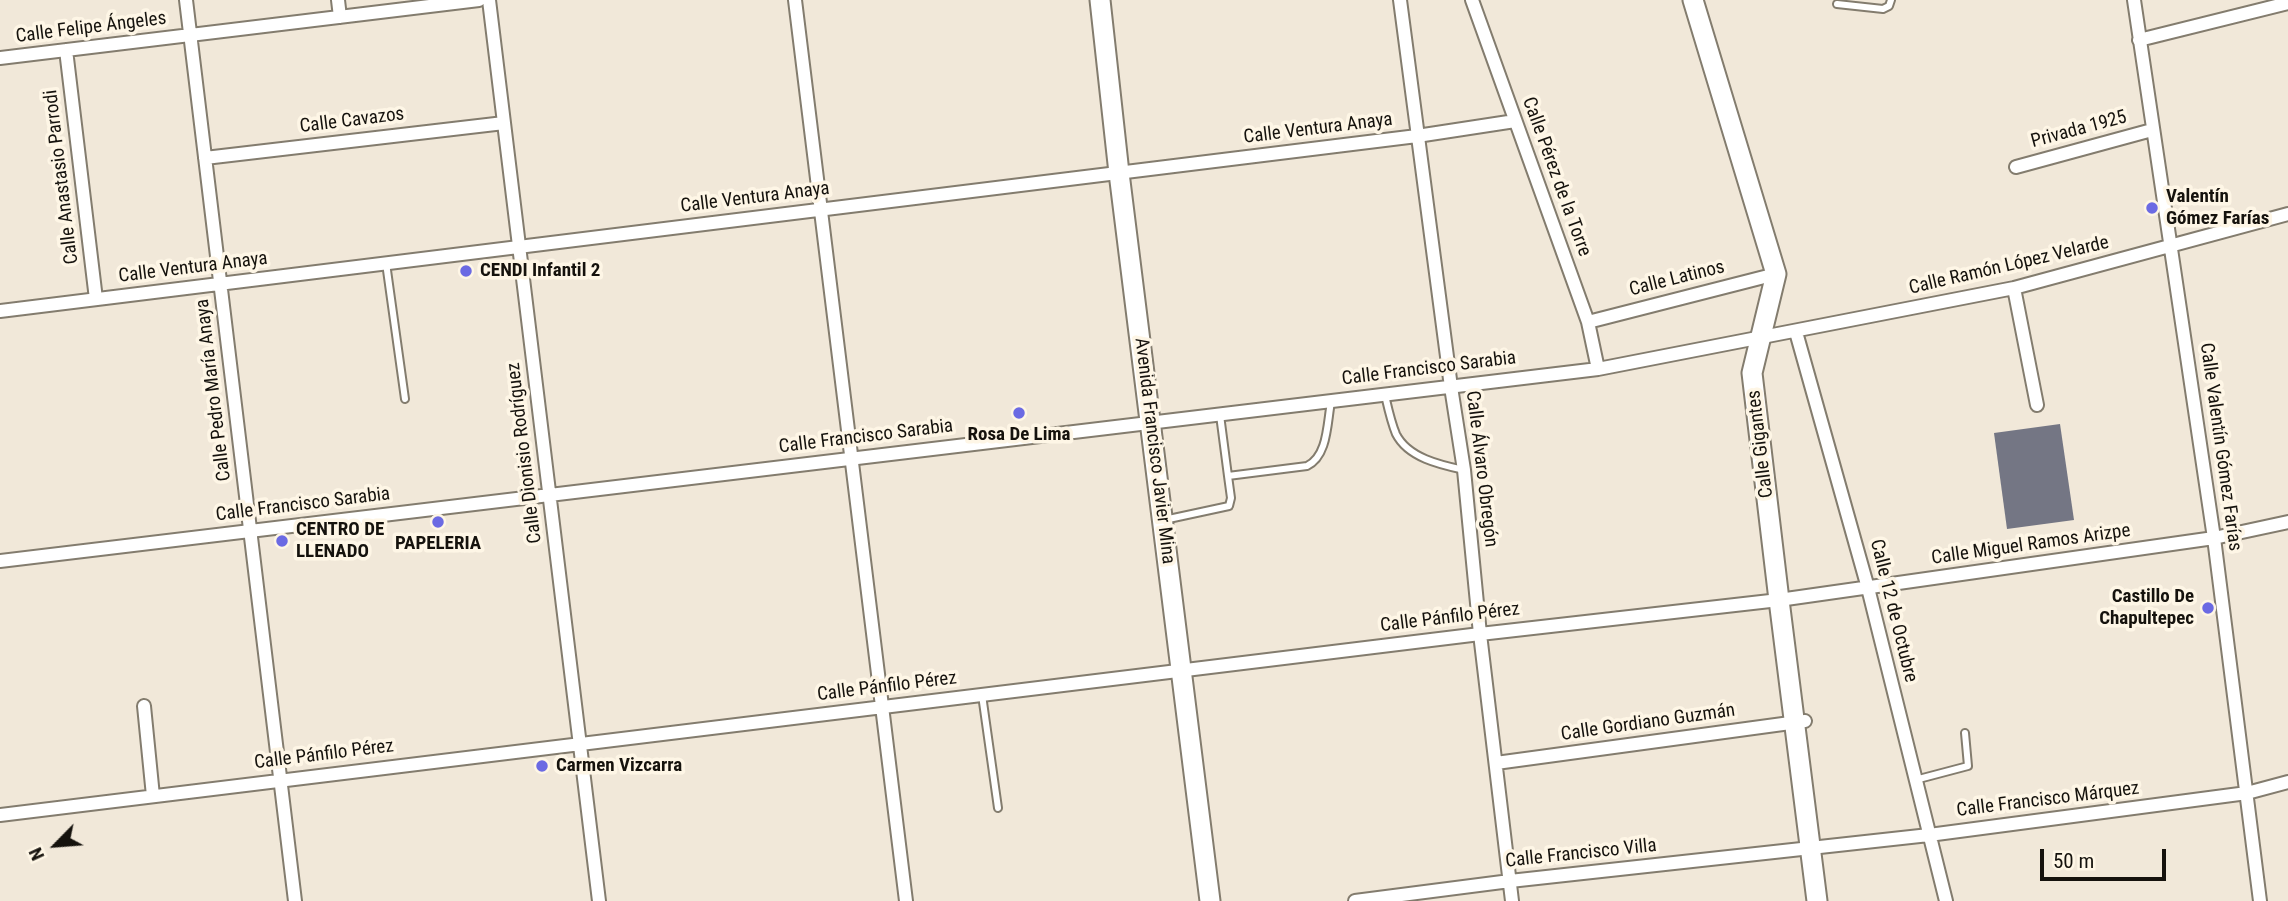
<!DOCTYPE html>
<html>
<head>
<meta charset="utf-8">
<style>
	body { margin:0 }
	#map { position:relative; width:2288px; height:901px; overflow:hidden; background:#f1e8d9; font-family:"Roboto Condensed",sans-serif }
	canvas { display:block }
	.north { position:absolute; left:21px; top:810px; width:70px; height:70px; -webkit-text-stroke:5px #fef6e6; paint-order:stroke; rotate:245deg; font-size:19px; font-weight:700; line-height:28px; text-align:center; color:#15120d }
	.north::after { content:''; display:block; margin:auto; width:24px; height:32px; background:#15120d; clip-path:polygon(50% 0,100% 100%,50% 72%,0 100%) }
	.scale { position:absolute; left:2040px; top:849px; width:126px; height:32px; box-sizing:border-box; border:4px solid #15120d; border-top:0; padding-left:9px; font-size:21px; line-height:24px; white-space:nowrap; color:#15120d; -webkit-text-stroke:5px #fef6e6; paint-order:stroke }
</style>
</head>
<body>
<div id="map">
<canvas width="2288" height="901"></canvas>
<div class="north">N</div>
<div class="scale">50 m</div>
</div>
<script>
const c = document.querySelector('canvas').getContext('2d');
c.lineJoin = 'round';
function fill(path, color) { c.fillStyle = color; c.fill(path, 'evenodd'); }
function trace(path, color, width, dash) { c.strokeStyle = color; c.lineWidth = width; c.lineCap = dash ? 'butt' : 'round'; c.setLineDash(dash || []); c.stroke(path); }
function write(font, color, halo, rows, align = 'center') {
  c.font = font + ' "Roboto Condensed",sans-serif'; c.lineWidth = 7; c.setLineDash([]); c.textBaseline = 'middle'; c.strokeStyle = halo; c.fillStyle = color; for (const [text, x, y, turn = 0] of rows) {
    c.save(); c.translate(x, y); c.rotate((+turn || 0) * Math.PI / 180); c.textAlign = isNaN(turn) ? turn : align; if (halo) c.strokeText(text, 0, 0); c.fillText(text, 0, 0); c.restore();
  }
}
fill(new Path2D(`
	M2060,424l14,96 -67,9 -13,-96z`), '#747684');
const lane = new Path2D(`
	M1837,4l46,5 6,-3 2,-6
	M386,263l19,136
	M1385,395c3,13 6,27 11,39 12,24 45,31 68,36
	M1220,415l8,61
	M1164,520l65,-14 2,-8 -3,-22 79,-10c21,-10 20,-43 24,-64
	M982,695l16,113
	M1915,780l53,-14 -3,-33`);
const street = new Path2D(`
	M186,0l109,901
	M338,0l2,17
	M489,0l110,901
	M795,0l111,901
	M1400,0l51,387 13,83 16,164 32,267
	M1472,0l116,322 10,47
	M2134,0l80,538 46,363
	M2139,40l149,-37
	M66,50l30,249
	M0,58l479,-58
	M205,158l299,-35
	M2016,167l136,-37
	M2014,288l23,117
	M0,311l1417,-175 98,-15
	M1588,322l188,-48
	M1796,332l72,256 78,313
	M0,561l1598,-192 416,-81 274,-74
	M144,706l9,90
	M1496,763l309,-42
	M0,815l1480,-181 299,-34 435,-62 74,-16
	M1355,901l155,-20 419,-46 318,-42 41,-11`);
const secondary = new Path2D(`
	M1100,0l19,173 91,728
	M1693,0l83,274 -24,99 27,227 38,301`);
trace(lane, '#837c6e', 10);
trace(street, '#837c6e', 16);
trace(secondary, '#837c6e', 23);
trace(lane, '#fff', 6);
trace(street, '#fff', 12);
trace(secondary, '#fff', 19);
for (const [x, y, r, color] of [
	[2152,208,7,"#6b6ae3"],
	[466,271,7,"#6b6ae3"],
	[1019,413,7,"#6b6ae3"],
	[438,522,7,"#6b6ae3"],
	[282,541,7,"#6b6ae3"],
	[2208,608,7,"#6b6ae3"],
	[542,766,7,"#6b6ae3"]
]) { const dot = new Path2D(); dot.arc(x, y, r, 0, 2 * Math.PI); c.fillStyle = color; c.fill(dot); trace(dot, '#fef6e6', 2.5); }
write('19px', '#15120d', '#fef6e6', [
	["Calle Felipe Ángeles",91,28,-7],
	["Calle Cavazos",352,121,-7],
	["Calle Ventura Anaya",1318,129,-7],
	["Privada 1925",2079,130,-15],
	["Calle Anastasio Parrodi",62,177,-97],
	["Calle Pérez de la Torre",1556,177,70],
	["Calle Ventura Anaya",755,198,-7],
	["Calle Ramón López Velarde",2009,266,-13],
	["Calle Ventura Anaya",193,268,-7],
	["Calle Latinos",1677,279,-14],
	["Calle Francisco Sarabia",1429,369,-7],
	["Calle Pedro María Anaya",214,390,-97],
	["Calle Francisco Sarabia",866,437,-7],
	["Calle Gigantes",1761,444,-97],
	["Calle Valentín Gómez Farías",2220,447,82],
	["Avenida Francisco Javier Mina",1154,451,83],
	["Calle Dionisio Rodríguez",525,453,-97],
	["Calle Álvaro Obregón",1481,469,83],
	["Calle Francisco Sarabia",303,505,-7],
	["Calle Miguel Ramos Arizpe",2031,545,-8],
	["Calle 12 de Octubre",1893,611,76],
	["Calle Pánfilo Pérez",1450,618,-7],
	["Calle Pánfilo Pérez",887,687,-7],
	["Calle Gordiano Guzmán",1648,723,-8],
	["Calle Pánfilo Pérez",324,755,-7],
	["Calle Francisco Márquez",2048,800,-7],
	["Calle Francisco Villa",1581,854,-6]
]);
write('bold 19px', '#15120d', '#fef6e6', [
	["Valentín",2166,197],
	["Gómez Farías",2166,219],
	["CENDI Infantil 2",480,271],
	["Rosa De Lima",1019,435,"center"],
	["CENTRO DE",296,530],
	["LLENADO",296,552],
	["PAPELERIA",438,544,"center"],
	["Castillo De",2194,597,"right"],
	["Chapultepec",2194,619,"right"],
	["Carmen Vizcarra",556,766]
], 'left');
</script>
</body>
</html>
